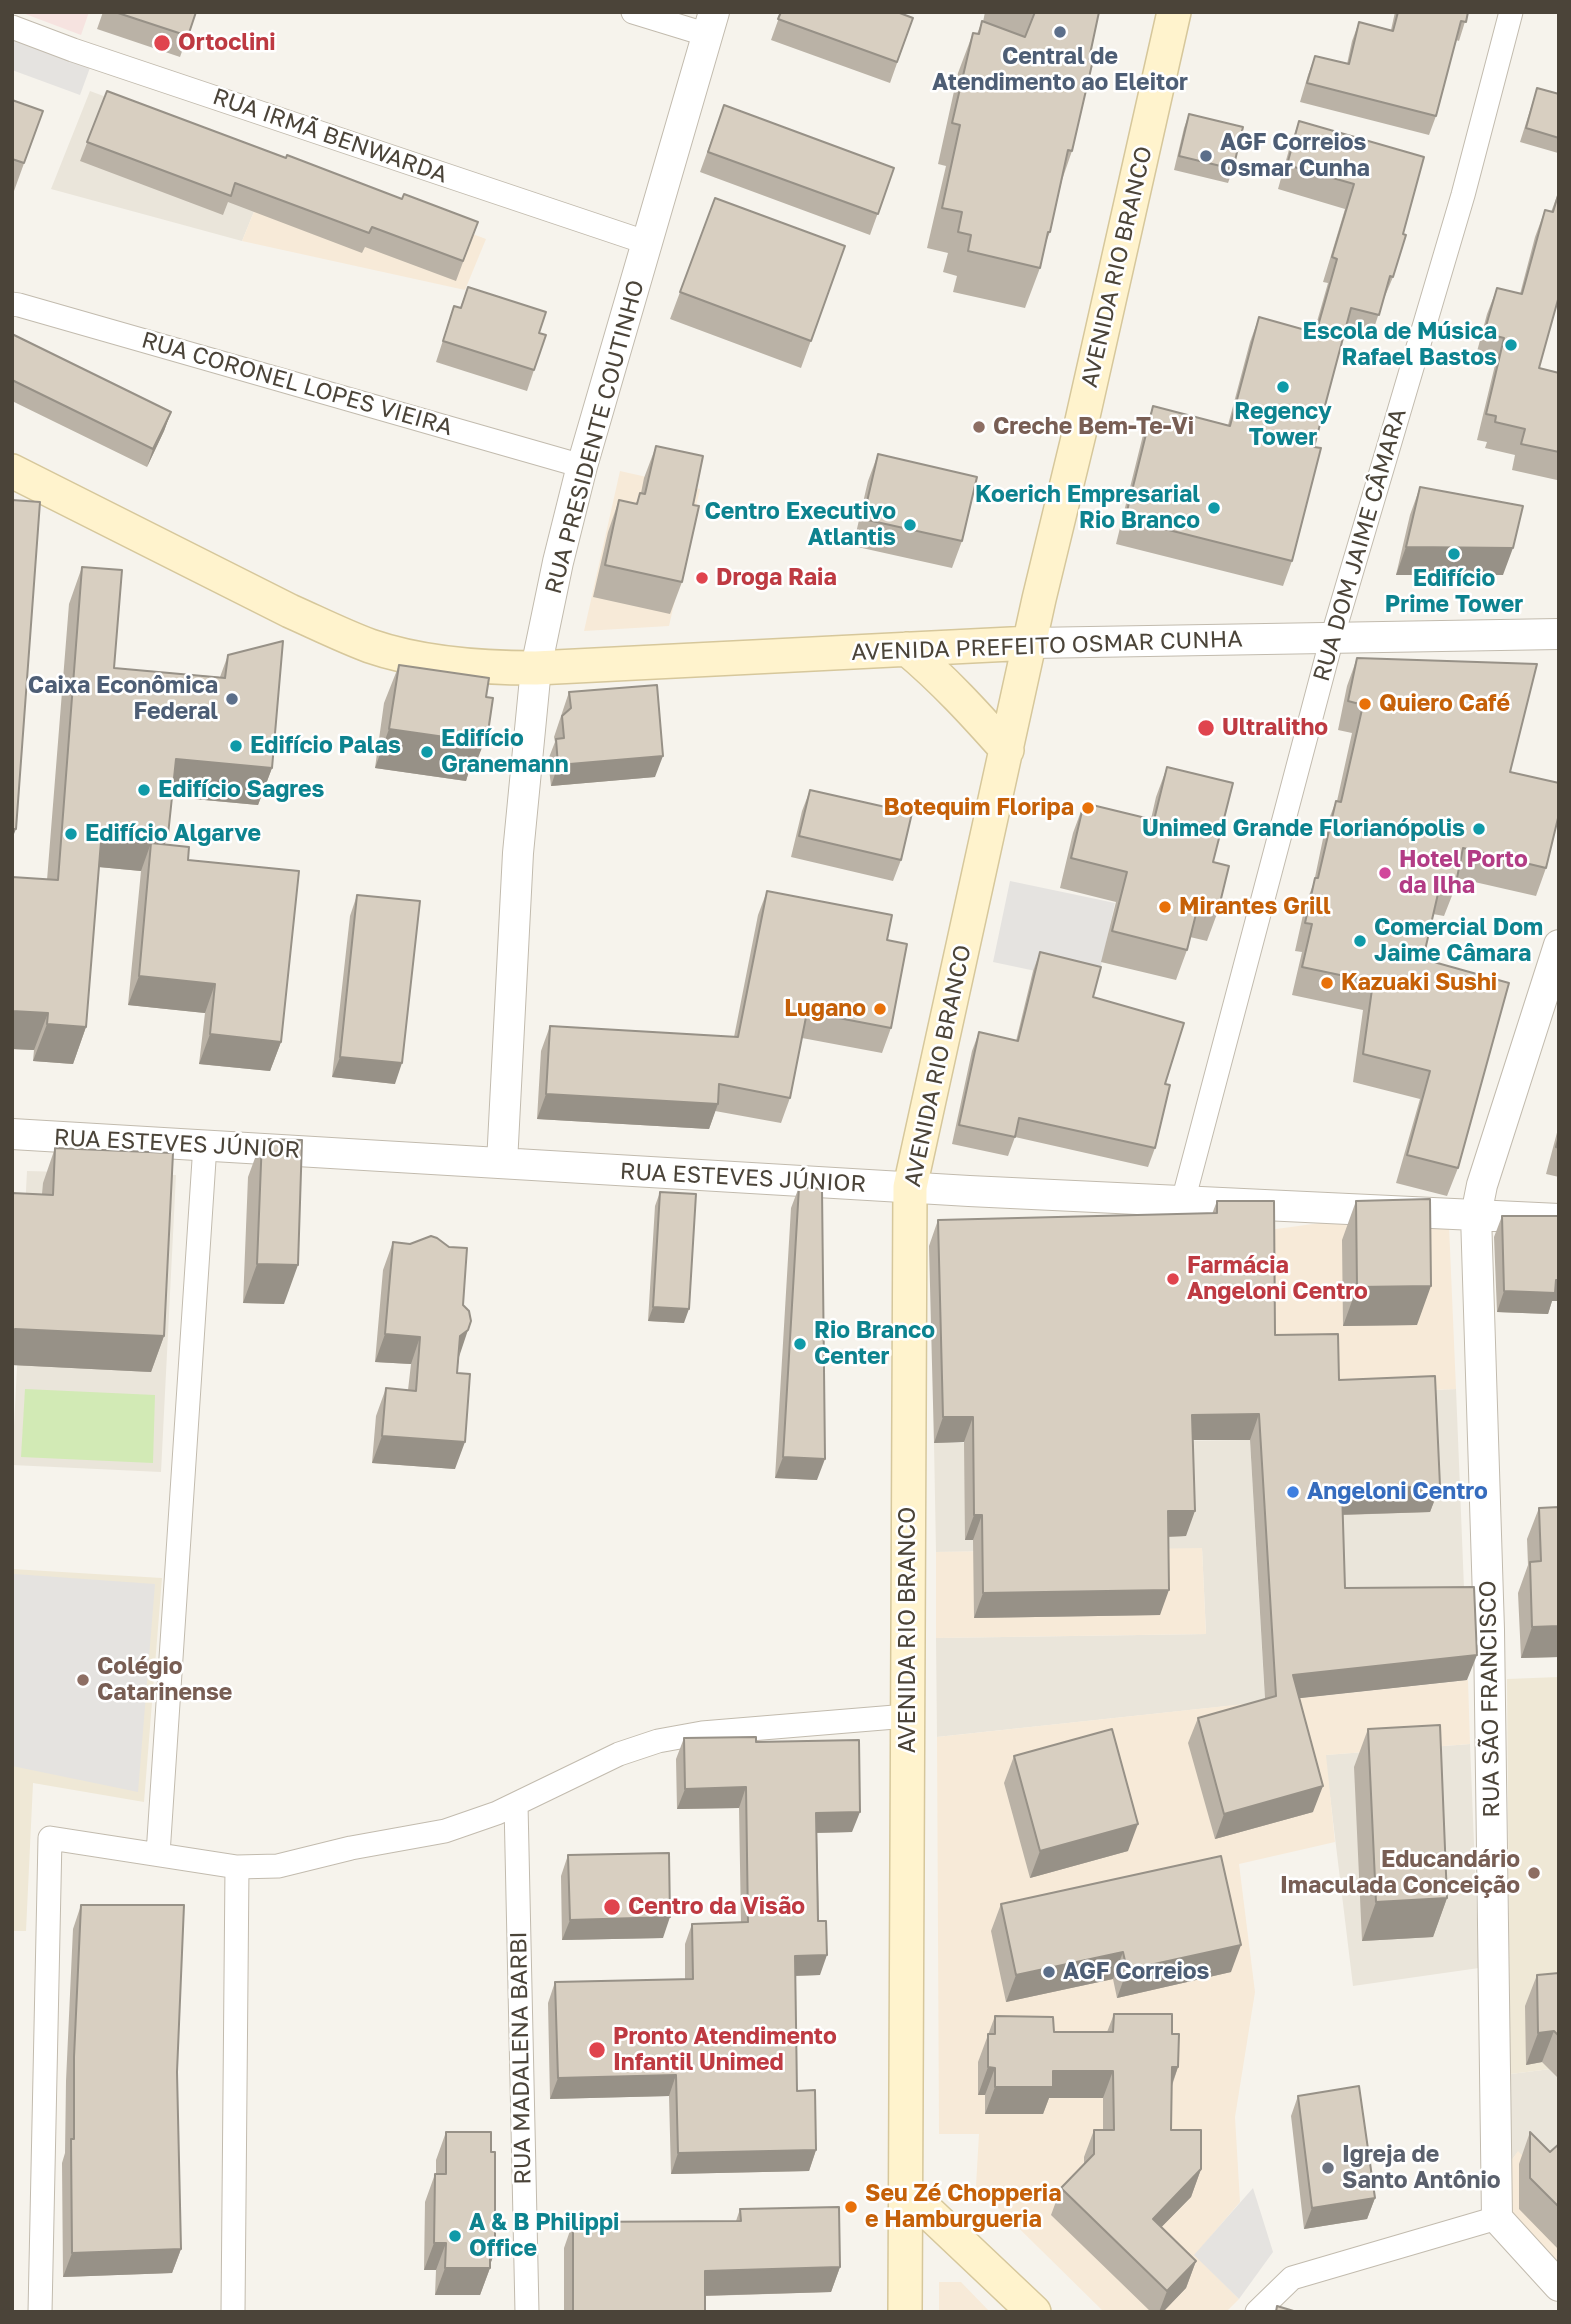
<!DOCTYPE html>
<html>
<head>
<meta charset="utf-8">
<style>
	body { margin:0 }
	#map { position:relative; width:1571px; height:2324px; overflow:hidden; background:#f6f3ec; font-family:"Golos Text",sans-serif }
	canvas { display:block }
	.frame { position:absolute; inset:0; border:14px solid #4b4439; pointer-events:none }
</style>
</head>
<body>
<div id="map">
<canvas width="1571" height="2324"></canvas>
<div class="frame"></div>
</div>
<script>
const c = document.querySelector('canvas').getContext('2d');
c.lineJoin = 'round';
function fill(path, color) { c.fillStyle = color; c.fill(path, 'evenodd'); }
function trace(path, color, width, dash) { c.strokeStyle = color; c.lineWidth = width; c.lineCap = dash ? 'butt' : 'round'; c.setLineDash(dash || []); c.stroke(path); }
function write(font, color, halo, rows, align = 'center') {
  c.font = font + ' "Golos Text",sans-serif'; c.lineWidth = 5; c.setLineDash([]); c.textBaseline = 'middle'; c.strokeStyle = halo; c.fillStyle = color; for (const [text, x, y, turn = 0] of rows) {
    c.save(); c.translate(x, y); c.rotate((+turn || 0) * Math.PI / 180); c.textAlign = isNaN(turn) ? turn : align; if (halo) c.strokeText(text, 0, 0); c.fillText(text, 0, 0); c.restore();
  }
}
fill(new Path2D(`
	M90,91l185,69 -33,81 -191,-52z
	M27,1171l149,4 -15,297 -149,-7z
	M1456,1389l9,224 -130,1 -5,-220z
	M1250,1440l15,262 -328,35 -1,-99 270,-4 -4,-85 -266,3 -2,-109z
	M1470,1744l9,224 -126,18 -28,-231z
	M1559,2068v125l-41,-41 -7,9 -1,-87z`), '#eae5da');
fill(new Path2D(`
	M275,160l211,79 -21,51 -223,-49z
	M620,471l80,18 -31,137 -85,5z
	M1328,1222l121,4 7,163 -126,5 -64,-34 -64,-121z
	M1202,1548l4,86 -270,4v-86z
	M1468,1680l2,64 -144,11 9,87 -96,22 16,128 -20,125 5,85 -45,53 44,44 -13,13h-122l-128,-126 3,-52h-40l-2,-397z
	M1518,2151l41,42v70l-49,-50 1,-52z
	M939,2282h22l29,30h-51z`), '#f7ead8');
fill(new Path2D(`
	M12,1569l150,9 -18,224 -111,-19 -7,148h-14z
	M1559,1677v391l-49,6 -3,-395z`), '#efe8d6');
fill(new Path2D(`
	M20,12h69l-8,23z`), '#f6e3e0');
fill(new Path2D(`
	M25,1389l130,6 -2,68 -132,-6z`), '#d2eab5');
fill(new Path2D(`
	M12,36l79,29 -11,30 -68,-25z
	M1010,881l105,22 -18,81 -104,-22z
	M14,1574l141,10 -17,208 -126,-26v-160z
	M1253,2188l20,64 -34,47 -45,-44z`), '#e5e3e0');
const minor = new Path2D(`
	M633,12l75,23
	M12,27l61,23 575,193
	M12,304l7,1 563,161
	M1183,1201l149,-563 131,-443 48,-183
	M516,1804l11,508
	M158,1854l47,-709
	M40,2312l10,-474 187,29 41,-1 73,-18 94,-17 52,-18 122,-59 39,-13 44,-8 205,-17
	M233,2312l4,-445
	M1257,2312l35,-34 205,-60`);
const tertiary = new Path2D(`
	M1031,643l528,-9
	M1559,945l-77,240 -6,30 13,415 8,588 62,68
	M12,1134l957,57 590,28
	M502,1163l16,-310 18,-185 22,-106 24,-96 132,-454`);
const secondary = new Path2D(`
	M12,471l278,140c27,12 53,25 80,35 52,18 111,22 166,22l495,-25
	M907,649c37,31 68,65 100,101
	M905,2190l129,122
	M905,2312l5,-1125 129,-588 40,-165 95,-422`);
trace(minor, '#c2bbae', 25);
trace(tertiary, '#c2bbae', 32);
trace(secondary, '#d6c79b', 36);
trace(minor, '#fff', 23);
trace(tertiary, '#fff', 30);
trace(secondary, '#fff3cd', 33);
fill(new Path2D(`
	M103,12h93l-16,45 -83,-28z
	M781,12l132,6 -23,65 -119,-43z
	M985,12h114l-10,47 -17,92 -10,29 -12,52 -6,15 -4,21 -15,40 -72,-16 4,-16 -14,-4 5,-19 -21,-5 19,-82 -8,-2 20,-91 15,-40 4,1 5,-13 1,1z
	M1395,12h73l-9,29 -3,-1 -20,76 -7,19 -129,-33 8,-27 7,-19 32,8 5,-23 7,-19 32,8z
	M1537,88l22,6 -1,59 -38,-11z
	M107,91l179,67 116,41 76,23 -22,59 -91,-34 -3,6 -134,-51 -5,13 -143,-54z
	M12,100l31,11 -29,80 -2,-1z
	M724,105l170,63 -24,67 -170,-63z
	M1189,114l44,55 -5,14 -54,-13 10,-42z
	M1299,121l104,113 -10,43 -10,24 -13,39 -26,-7 -30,114 -22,114 -9,25 -167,-42 28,-113 9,-25 75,19 22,-83 9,-25 55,15 14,-49 -5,-1 22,-73 -67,-20 12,-43z
	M1559,191l-20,177 20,5v103l-2,4 -45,-10 3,-15 -30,-7 2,-6 -10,-2 18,-75 -20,-6 12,-45 10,-26 23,6 15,-57 10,-27 6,2z
	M715,198l130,48 -44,122 -131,-49z
	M468,287l71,46 -5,37 -7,21 -91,-29 18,-56 6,2z
	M12,334l159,78 -7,19 -17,36 -135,-66z
	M656,446l37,59 -11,77 -12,32 -77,-17 15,-65 11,-32 17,4 4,-11h1l3,-15z
	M878,454l84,87 -10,27 -99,-22 15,-65z
	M1420,487l83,88h-107l14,-60z
	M82,567l32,101 106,9 8,-22 44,113 -14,37 -86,-8 -7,47 23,16 93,182 -11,29 -71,-7 6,-51 -77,-8 13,-134 -42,-4 -13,160 -13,37 -40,-3 1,-11 -22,-1v-172l35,3 22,-276z
	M1357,658l153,114 36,96 -10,28 -79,-18 -2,10 -11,28 -11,-2 -10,45 35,209 -11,28 -51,-13 24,-84 -67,-17 10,-72 -71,-15 10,-43 -7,-1 10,-45 9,-24 11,-53 11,-28h1l15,-68 -14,-3 9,-44z
	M399,665l74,106h-4l-3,10 -91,-13 9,-65z
	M569,692l86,85 -104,9 -3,-26 7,-18 -1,-5z
	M1167,767l46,95 5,49 -11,30 -17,-4 -3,13 -11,30 -75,-18 15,-60 -56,-14 13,-55 11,-30 67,16 5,-22z
	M810,790l91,70 -8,21 -102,-24 11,-46z
	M767,891l120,49 4,88 -9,25 -80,-15 -12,60 -9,25 -66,-12 -6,18 -172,-10 4,-68 9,-25 184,11 24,-122z
	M357,895l38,189 -63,-7 18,-161z
	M1040,952l53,45 72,87 -10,64 -7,19 -133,-30 -7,19 -56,-12 20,-93 7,-19 37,9 17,-70z
	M1559,1125v52l-13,-3z
	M262,1139l22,165 -41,-1 5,-126z
	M55,1148l109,188 -13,36 -139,-7v-172l30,1 1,-11z
	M799,1187l18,293 -42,-2 16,-270z
	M660,1192l24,131 -36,-2 7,-115z
	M1217,1201l58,134 64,45 101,106 -10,26 -87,3 2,73 122,92 -168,18 14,114 -98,27 -27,-96 10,-25 67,-19 -15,-259h-57l-7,96 -18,1 -8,78 -186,3 -1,-78h-8l-1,-98 -30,1 -5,-197 9,-26 274,-6z
	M1356,1201l61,124 -74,1 -1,-86z
	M1502,1216l50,85 -4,13 -51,-2 -3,-75z
	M393,1242l66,115 -2,16 -2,96 -83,-6 4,-47 10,-28 22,2 3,-26 -36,-2 8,-92z
	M1539,1508l20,149 -38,1 -3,-65 10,-28 -1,-26z
	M1368,1729l79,169 -14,39 -71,4 -8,-174z
	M684,1738l72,4 96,90 -35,1 3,142 -25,1 2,115 19,59 -7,21 -138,3 -2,-78 -119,3 -2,-96 7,-21 130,-3v-35l7,-20 49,-1 -2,-115 -62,1 -1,-50z
	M1014,1756l114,95 -98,27 -26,-95z
	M568,1855l95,83 -101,2 -1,-64z
	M1001,1904l230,68 -114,26 -4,-19 -107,23 -15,-71z
	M81,1905l96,167 4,177 -9,24 -109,4 -1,-114 3,-10 1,-72 7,-152z
	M1559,1973v106l-17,-17 -16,3 -1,-59 12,-31z
	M1114,2014l58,20 6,33 -6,19 -1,44 30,39 -10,28 -30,30 35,34 -10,27 -23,24h-12l-100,-97 10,-27 23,-24v-7l10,-27h9v-32h-54l-6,16h-58v-19h-7v-33l17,-46 59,16h53z
	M1298,2096l77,102 -8,21 -63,10 -13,-113z
	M446,2132l45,20 4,99 -5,13v4l-10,27h-45l1,-25h-12l1,-68 10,-28h1v-14z
	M1530,2132l20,20 9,-8v106l-40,-41v-45z
	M740,2209l100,58 -9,25 -126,4v16h-141v-64l9,-26 163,-1z`), '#bab2a6');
fill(new Path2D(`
	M171,412l-7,19 -17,36 6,-18z
	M1406,547l107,1 -10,27h-107z
	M389,729l93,3h6l-15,39h-4l-3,10 -91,-13z
	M663,756l-8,21 -104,9 7,-21z
	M176,759l96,9 -14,37 -96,-9z
	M12,829h4l-4,10z
	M102,829l66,6 -13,37 -4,-29 -10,28 -53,-5z
	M139,976l76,8 -10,29 -77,-8z
	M12,1011l36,2 -14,37 -22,-1z
	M47,1024l39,3 -13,37 -40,-3z
	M210,1034l71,8 -11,29 -71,-7z
	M340,1057l62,6 -7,21 -63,-7z
	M546,1094l172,10 -9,25 -172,-10z
	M257,1264l41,1 -14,39 -41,-1z
	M1556,1280h3v21h-7l-4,13 -51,-2 7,-21z
	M1431,1286l-14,39 -74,1 14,-39z
	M653,1307l36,2 -5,14 -36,-2z
	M15,1329l149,7 -13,36 -139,-7v-33z
	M468,1330l-9,27 1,-21z
	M385,1334l35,3 -9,27 -36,-2z
	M1259,1414l-9,26h-67l9,-25z
	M943,1417h30l-9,25 -30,1z
	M382,1436l83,6 -10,27 -83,-6z
	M783,1457l42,2 -8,21 -42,-2z
	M1440,1486l-10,26 -97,3 9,-25z
	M1168,1511h27l-9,25 -27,1z
	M974,1515h8l-9,25h-8z
	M1169,1590l-9,25 -186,3 9,-25z
	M1559,1626v31l-38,1 11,-31z
	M1477,1655l-10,25 -184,20 10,-25z
	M1323,1786l-10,26 -98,27 9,-25z
	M746,1787l-7,21 -62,1 8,-20z
	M860,1812l-8,20 -43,1 7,-20z
	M1138,1824l-10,27 -98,27 10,-27z
	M1447,1898l-14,39 -71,4 14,-39z
	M670,1917l-7,21 -101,2 8,-20z
	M1241,1945l-10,27 -114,26 10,-28z
	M1123,1952l-10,27 -107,23 10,-27z
	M827,1955l-7,20 -32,1 7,-20z
	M1554,2031l-12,31 -16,3 12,-32z
	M988,2067l7,1 -10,27h-7z
	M1172,2067h6l-10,28z
	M1053,2071h60l-10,27h-54l-6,16h-58l10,-27z
	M676,2075l-7,21 -119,3 8,-21z
	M816,2150l-7,21 -138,3 7,-21z
	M1201,2169l-10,28 -48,49 10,-27z
	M1375,2198l-8,21 -63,10 8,-21z
	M434,2243h12l-10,27h-12z
	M181,2249l-9,24 -109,4 9,-24z
	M490,2251h5l-6,17h1l-10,27h-45l10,-27z
	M1196,2261l-10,27 -23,24h-4l8,-21z
	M840,2267l-9,25 -136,4 10,-25z`), '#979187');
const building = new Path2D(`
	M115,12h81l-8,24z
	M781,12h116l16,6 -16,44 -119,-43z
	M1035,12h64l-10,47 4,1 -21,91 -4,-1 -18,82h-2l-8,36 -72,-17 3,-16 -13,-3 4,-20 -20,-4 18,-83 -8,-2 21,-90 6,1 3,-13 43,16z
	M1398,12h70l-2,10 -5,-1 -25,95 -129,-33 8,-27 34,8 10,-42 34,9z
	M1537,88l22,6v44l-33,-10z
	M107,91l179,67 1,-3 115,44 2,-5 74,28 -15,39 -91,-34 -3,6 -134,-50 -4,13 -144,-54z
	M12,100l31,11 -19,52 -12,-4z
	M724,105l170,63 -16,46 -170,-62z
	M1189,114l54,13 -10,42 -54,-13z
	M1299,121l125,36 -21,77 3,1 -13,42 -3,-1 -11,39 -28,-7 -37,139 7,1 -29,113 -167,-42 28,-113 77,20 29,-109 57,16 21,-74 -5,-2 22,-73 -67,-19z
	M1559,192v104l-20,72 20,5v79l-38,-8 4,-15 -30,-7 1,-6 -10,-2 18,-76 -20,-5 13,-45 25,6 23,-84 8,2z
	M715,198l130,48 -34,95 -131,-49z
	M468,287l78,25 -7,21 7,2 -12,35 -91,-29 11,-35 7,2z
	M12,334l159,78 -18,37 -141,-69z
	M656,446l47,10 -10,49 6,1 -17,76 -77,-17 14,-65 18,4 3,-11 5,1z
	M878,454l99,23 -15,64 -99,-22z
	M1420,487l103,19 -10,42 -107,-1z
	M12,500l28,2 -24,327h-4z
	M82,567l40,3 -8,98 111,10 3,-23 55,-14 -11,127 -96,-9 -8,76 -66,-6 -16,198 -39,-3 1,-11 -36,-2v-134l46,3z
	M1357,658l180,6 -27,108 49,11v31l-13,54 -83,-20 -8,40 -15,-3 -17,74 86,24 -51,185 -51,-13 23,-84 -67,-17 10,-72 -71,-15 10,-43 -7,-1 10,-45h3l18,-77 5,1 22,-97 -15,-4z
	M399,665l90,13 -3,19 7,1 -5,34h-6l-2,10 -91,-13z
	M657,685l6,71 -105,9 -2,-26 8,-1 -2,-22 9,-8 -2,-16z
	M1167,767l66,16 -20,79 16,4 -11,45 -20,-5 -11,44 -75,-19 15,-59 -56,-14 13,-55 70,17z
	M810,790l102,23 -11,47 -102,-24z
	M151,843l38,4 -1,13 111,11 -18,171 -71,-8 5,-50 -76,-8z
	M767,891l125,24 -5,25 20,4 -16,84 -84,-16 -17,86 -71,-14 -1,20 -172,-10 4,-68 188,11z
	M357,895l63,6 -18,162 -62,-6z
	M1040,952l61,15 -8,30 91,26 -19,61 5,1 -15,63 -136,-30 -4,19 -56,-12 20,-93 39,9z
	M1559,1136v12l-3,-1z
	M262,1139l40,1 -4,125 -41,-1z
	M55,1148l118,5 -9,183 -149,-7v3h-3v-139l41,2z
	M799,1187l23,2 3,270 -42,-2z
	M660,1192l36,2 -7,115 -36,-2z
	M1430,1199l1,87 -74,1 -1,-86z
	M1217,1201h57l1,134 63,-1 1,46 96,-4 5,110 -98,4 3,98 129,-1 3,68 -184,20 30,111 -99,28 -26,-96 78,-22 -17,-282 -67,1 3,96h-27l1,79 -186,3 -1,-78h-8l-1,-98h-30l-5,-197 279,-7z
	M1502,1216h57v64h-3l-1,13 -51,-2z
	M431,1236l6,2 12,9 18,1 -4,57 6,6 2,10 -3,9 -8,6 -3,37 13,1 -5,68 -83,-6 4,-48 30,3 4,-54 -35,-3 8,-92 17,2z
	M1559,1507v119l-27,1 -2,-65 11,-1 -2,-53z
	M1440,1725l7,173 -71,4 -8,-173z
	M1112,1729l26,95 -98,27 -26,-95z
	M756,1737v5l103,-2 1,72 -44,1 2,108h8l1,34 -32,1 2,135 18,-1 1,60 -138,3 -2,-78 -118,3 -3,-96 138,-3 -1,-55 56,-2 -2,-135 -61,2 -1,-51z
	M669,1853l1,64 -100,3 -2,-65z
	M1221,1856l20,89 -114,25 -4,-18 -107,23 -15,-71z
	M81,1905h103l-7,167 4,177 -109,4 -1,-114h3v-82z
	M1559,1973v63l-5,-5 -16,2 -1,-58z
	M12,2005h1l-1,32z
	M1114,2014h58v20h7l-1,33h-6l-1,63h30v39l-48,50 43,42 -29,30 -106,-103 33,-34v-24h20l-1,-59h-60v16h-58v-19l-7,-1v-33h7v-18l58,1 1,15h59z
	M12,2068h1l-1,44z
	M1359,2086l16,112 -63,10 -14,-112z
	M446,2132h45v20h4v99h-5v17h-45l1,-25h-12l1,-69h11z
	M1530,2132l20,20 9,-8v63l-29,-29z
	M839,2207l1,60 -135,4v41h-132v-90l168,-1 -1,-12z
	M1277,2306l20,6h-21z`);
fill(building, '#d8cfc1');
trace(building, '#979187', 2);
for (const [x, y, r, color] of [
	[1060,32,7,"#5c6f8a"],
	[162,43,9,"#e0444e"],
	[1206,156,7,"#5c6f8a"],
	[1511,345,7,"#0f9aa8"],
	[1283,387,7,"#0f9aa8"],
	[979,427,7,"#8d6e63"],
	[1214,508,7,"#0f9aa8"],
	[910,525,7,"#0f9aa8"],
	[1454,554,7,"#0f9aa8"],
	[702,578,7,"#e0444e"],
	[232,699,7,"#5c6f8a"],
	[1365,704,7,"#e8710a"],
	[1206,728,9,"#e0444e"],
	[236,746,7,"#0f9aa8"],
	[427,752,7,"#0f9aa8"],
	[144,790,7,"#0f9aa8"],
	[1088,808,7,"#e8710a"],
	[1479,829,7,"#0f9aa8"],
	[71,834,7,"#0f9aa8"],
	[1385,873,7,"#d1479c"],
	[1165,907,7,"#e8710a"],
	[1360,941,7,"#0f9aa8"],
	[1327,983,7,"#e8710a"],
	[880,1009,7,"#e8710a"],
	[1173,1279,7,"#e0444e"],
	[800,1344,7,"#0f9aa8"],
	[1293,1492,7,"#3f7fe0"],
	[83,1680,7,"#8d6e63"],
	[1534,1873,7,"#8d6e63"],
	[612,1907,9,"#e0444e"],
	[1049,1972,7,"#5c6f8a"],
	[597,2050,9,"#e0444e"],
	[1328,2168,7,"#6b7280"],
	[851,2207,7,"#e8710a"],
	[455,2236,7,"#0f9aa8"]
]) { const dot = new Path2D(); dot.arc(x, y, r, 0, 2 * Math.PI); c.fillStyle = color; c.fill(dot); trace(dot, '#fff', 2.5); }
write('bold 23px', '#be3a42', '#fff', [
	["Ortoclini",178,43],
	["Droga Raia",716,578],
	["Ultralitho",1222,728],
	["Farmácia",1187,1266],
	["Angeloni Centro",1187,1292],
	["Centro da Visão",628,1907],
	["Pronto Atendimento",613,2037],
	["Infantil Unimed",613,2063]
], 'left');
write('bold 23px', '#4e5e75', '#fff', [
	["Central de",1060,57,"center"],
	["Atendimento ao Eleitor",1060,83,"center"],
	["AGF Correios",1220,143],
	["Osmar Cunha",1220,169],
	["Caixa Econômica",218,686,"right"],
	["Federal",218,712,"right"],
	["AGF Correios",1063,1972]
], 'left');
write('23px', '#4b4439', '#fff', [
	["RUA IRMÃ BENWARDA",330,136,19],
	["AVENIDA RIO BRANCO",1117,267,-77],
	["RUA CORONEL LOPES VIEIRA",297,384,16],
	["RUA PRESIDENTE COUTINHO",595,437,-75],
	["RUA DOM JAIME CÂMARA",1360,545,-74],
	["AVENIDA PREFEITO OSMAR CUNHA",1047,646,-2],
	["AVENIDA RIO BRANCO",938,1066,-78],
	["RUA ESTEVES JÚNIOR",177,1144,3],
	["RUA ESTEVES JÚNIOR",743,1178,3],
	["AVENIDA RIO BRANCO",908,1630,-90],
	["RUA SÃO FRANCISCO",1490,1699,-91],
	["RUA MADALENA BARBI",521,2058,-91]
]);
write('bold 23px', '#0d838f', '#fff', [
	["Escola de Música",1497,332,"right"],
	["Rafael Bastos",1497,358,"right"],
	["Regency",1283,412,"center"],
	["Tower",1283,438,"center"],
	["Koerich Empresarial",1200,495,"right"],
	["Rio Branco",1200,521,"right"],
	["Centro Executivo",896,512,"right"],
	["Atlantis",896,538,"right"],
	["Edifício",1454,579,"center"],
	["Prime Tower",1454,605,"center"],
	["Edifício",441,739],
	["Granemann",441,765],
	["Edifício Palas",250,746],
	["Edifício Sagres",158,790],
	["Unimed Grande Florianópolis",1465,829,"right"],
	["Edifício Algarve",85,834],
	["Comercial Dom",1374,928],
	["Jaime Câmara",1374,954],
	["Rio Branco",814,1331],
	["Center",814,1357],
	["A & B Philippi",469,2223],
	["Office",469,2249]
], 'left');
write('bold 23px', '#785e54', '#fff', [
	["Creche Bem-Te-Vi",993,427],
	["Colégio",97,1667],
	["Catarinense",97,1693],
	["Educandário",1520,1860,"right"],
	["Imaculada Conceição",1520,1886,"right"]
], 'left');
write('bold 23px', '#c56008', '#fff', [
	["Quiero Café",1379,704],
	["Botequim Floripa",1074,808,"right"],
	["Mirantes Grill",1179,907],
	["Kazuaki Sushi",1341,983],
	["Lugano",866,1009,"right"],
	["Seu Zé Chopperia",865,2194],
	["e Hamburgueria",865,2220]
], 'left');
write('bold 23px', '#b23c85', '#fff', [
	["Hotel Porto",1399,860],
	["da Ilha",1399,886]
], 'left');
write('bold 23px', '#366cbe', '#fff', [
	["Angeloni Centro",1307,1492]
], 'left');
write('bold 23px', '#5b616d', '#fff', [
	["Igreja de",1342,2155],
	["Santo Antônio",1342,2181]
], 'left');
</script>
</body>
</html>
